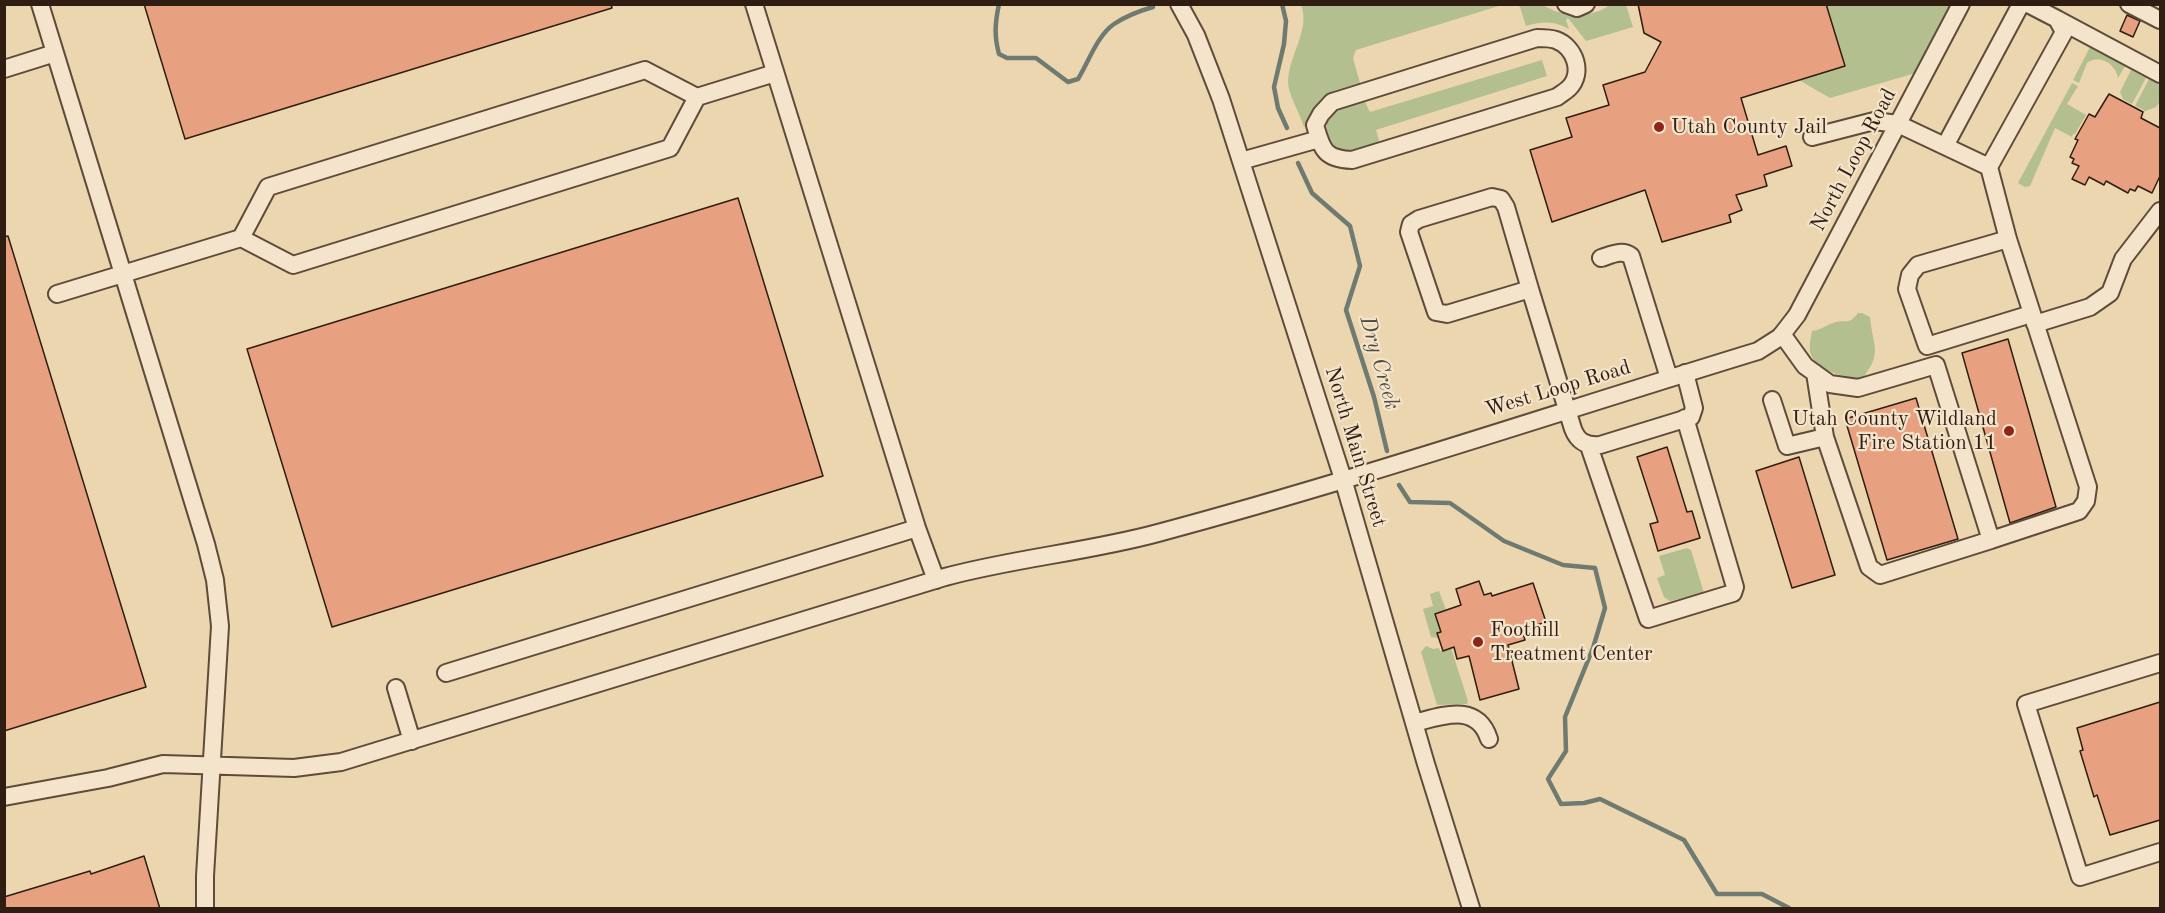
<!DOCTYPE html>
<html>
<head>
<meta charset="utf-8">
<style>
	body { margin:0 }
	#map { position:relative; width:2165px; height:913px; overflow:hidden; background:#ecd6af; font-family:"Old Standard TT",serif }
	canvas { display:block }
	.frame { position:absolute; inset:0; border:6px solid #2f1d12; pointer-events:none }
</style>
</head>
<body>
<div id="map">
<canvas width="2165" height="913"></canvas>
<div class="frame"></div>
</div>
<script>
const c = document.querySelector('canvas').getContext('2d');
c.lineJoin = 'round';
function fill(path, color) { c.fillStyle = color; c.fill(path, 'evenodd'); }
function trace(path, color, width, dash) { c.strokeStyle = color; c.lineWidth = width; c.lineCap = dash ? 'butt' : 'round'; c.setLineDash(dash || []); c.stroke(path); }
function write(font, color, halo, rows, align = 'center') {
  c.font = font + ' "Old Standard TT",serif'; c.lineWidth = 4.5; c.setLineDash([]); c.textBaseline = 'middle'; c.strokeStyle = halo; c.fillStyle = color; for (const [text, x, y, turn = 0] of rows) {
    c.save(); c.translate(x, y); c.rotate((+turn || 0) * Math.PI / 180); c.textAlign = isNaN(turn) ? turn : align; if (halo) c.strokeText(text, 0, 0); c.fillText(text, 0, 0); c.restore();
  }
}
fill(new Path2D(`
	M1301,5h201l-146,45 -3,8 7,25 -24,7 -14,8 -18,29c-4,-14 -15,-30 -16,-44 0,-27 23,-54 13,-78z
	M1517,5c8,0 17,-2 24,0 6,1 11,6 18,7 15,4 38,4 50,-7h17l7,22 -47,14 -18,-23 -2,2 3,9c-15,-8 -27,-8 -43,-3l-6,-19z
	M1826,5h128l-35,67 -89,26 -31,-18 46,-14z
	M2090,47l35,19 -7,12c-2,-14 -19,-25 -31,-15l-8,20 -6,-3z
	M1542,60l5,16 -171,54 3,10 -2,3c-9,3 -19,8 -28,8 -22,-1 -31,-29 -13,-42 7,-5 19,-6 28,-9l6,12z
	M2131,70l15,8 -14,26 -9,-5 -3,-7z
	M2149,79l11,6v17l-4,5 -13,5 1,-2 -9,-4z
	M2072,83l6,3 -11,18 19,11 -11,19h-2l-1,3 -17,-9 -25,58 -5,1 -7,-4z
	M1858,313h4l8,4c3,31 13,35 -8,62 -16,-2 -44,-7 -51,-24 -3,-8 0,-16 1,-24 9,-1 16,-7 24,-9 11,-3 12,4 22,-9z
	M1687,548l4,2 13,43 -34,8 -6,-4 -7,-19 8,-3 -6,-19z
	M1439,591l7,19 -11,4 6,18 -2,6 -8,-1 -8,-28 10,-3 -3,-12z
	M1426,646l7,3 6,-1 1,3 11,-3 17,53 -1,3 -30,1 -16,-53z`), '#b3bf8f');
trace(new Path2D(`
	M999,4c-4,19 -5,32 0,50l8,4h29l32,24 10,-3c11,-18 19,-43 36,-55 12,-8 25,-13 39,-17
	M1282,4l4,17 -2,23 -10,43 4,21 9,20
	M1298,163l14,30 38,33 10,40 -14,44 28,87 13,54
	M1399,485l11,17 40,1 54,38 59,24 32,3 10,40 -12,40 -28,69 1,34 -18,28 13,25 23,-1 16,-4 84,41 33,54h45l27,14`), '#6f7b71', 4.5);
const building = new Path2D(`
	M144,4h467l1,4 -427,131z
	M1638,4h188l19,62 -104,32 17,57 28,-9 6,20 -28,9 3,11 -31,9 6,15 -13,5 2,7 -69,20 -17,-52 -93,32 -22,-72 42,-13 -6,-19 43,-13 -6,-20 42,-13 16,-30 -17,-9z
	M2127,15l13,6 -7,16 -13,-6z
	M2109,94l34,18 -2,6 19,10v48l-8,17 -14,-7 -3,5 -5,-2 -2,4 -22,-12 -2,4 -15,-8 -4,8 -13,-6 7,-13 -7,-3 2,-4 -4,-2 8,-17 -3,-1 14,-25 6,3z
	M738,198l85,278 -491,151 -85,-278z
	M8,236l138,451 -142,44v-494z
	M2008,339l48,168 -46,16 -48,-170z
	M1916,398l42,141 -71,21 -42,-141z
	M1667,447l20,65 5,-1 8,27 -42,13 -8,-27 8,-2 -21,-65z
	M1799,457l36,118 -43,13 -36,-117z
	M1479,581l5,14 7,-2 1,3 41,-13 13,39 -24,8 3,10 -17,5 11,44 -39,11 -11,-44 -12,3 -3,-12 -11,4 -6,-18 4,-1 -6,-18 26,-9 -5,-16z
	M2160,702v118l-50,15 -13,-40 -3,2 -14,-46 3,-1 -6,-22z
	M144,856l16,53h-156v-12l86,-26 1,3z`);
fill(building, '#e7a181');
trace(building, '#2f1d12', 1.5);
const minor = new Path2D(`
	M40,4l166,540 9,36 5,46 -15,250v32
	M754,4l163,524 19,52
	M1179,4l17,31 25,64 122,380 83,285 45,144
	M1566,4l11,4 9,-4
	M2129,4l31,16
	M2057,19l103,55
	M1537,38c6,0 13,0 19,2 19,7 28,33 13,48 -3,3 -8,6 -12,9l-205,63c-28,-1 -30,-11 -37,-35l6,-11 11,-12z
	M4,69l51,-16
	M1812,137l62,-16 24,3 91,43 19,72 80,248 -2,14 -7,10 -88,29
	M1945,146l76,-142
	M1241,161l78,-22
	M1989,167l75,-135 -7,-13 -29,-15
	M241,238l27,-51 377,-117 52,27
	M2008,239l-90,26 -8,10 -3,14 20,57 104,-32
	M1601,258c10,-3 21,-9 30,-2l38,122
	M1530,289l-24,-82 -5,-8 -9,-2 -73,22 -8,5 -2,8 27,80 11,2 83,-25 43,140c5,13 13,17 27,16l91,-28 3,-9 -9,-35
	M57,294l184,-56 52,27 377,-117 27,-51 78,-24
	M2035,324l55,-17 20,-14 13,-34 37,-48
	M1782,334l23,32 25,18 28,4 78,-23 55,175 -111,35 -11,-8 -44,-130 -10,-64
	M1772,400l15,46 38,-9
	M1589,446l59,173 85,-26 2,-6 -50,-169
	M2160,663l-134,41 54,173 80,-25
	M446,673l471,-145
	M396,688l16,53
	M1414,723c28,-7 63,-21 75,16
	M4,797l104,-19 55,-14 131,4 47,-6 604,-185c70,-19 143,-25 213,-44 202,-54 400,-121 600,-182l22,-14 17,-22 164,-311`);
trace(minor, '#5e4b39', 20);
trace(minor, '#f3e4cb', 16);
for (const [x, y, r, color] of [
	[1659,127,6,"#8f2418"],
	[2009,431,6,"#8f2418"],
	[1478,642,6,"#8f2418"]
]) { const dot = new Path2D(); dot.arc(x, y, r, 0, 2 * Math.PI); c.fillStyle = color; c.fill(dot); trace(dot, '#f3e4cb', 2); }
write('21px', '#2f1d12', '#f3e4cb', [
	["Utah County Jail",1671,127],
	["Utah County Wildland",1997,419,"right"],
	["Fire Station 11",1997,443,"right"],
	["Foothill",1490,630],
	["Treatment Center",1490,654]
], 'left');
write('21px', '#2f1d12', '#f3e4cb', [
	["North Loop Road",1854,160,-62],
	["West Loop Road",1558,389,-17],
	["North Main Street",1355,447,73]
]);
write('italic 22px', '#4f4c41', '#f3e4cb', [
	["Dry Creek",1379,363,74]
]);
</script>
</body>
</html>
